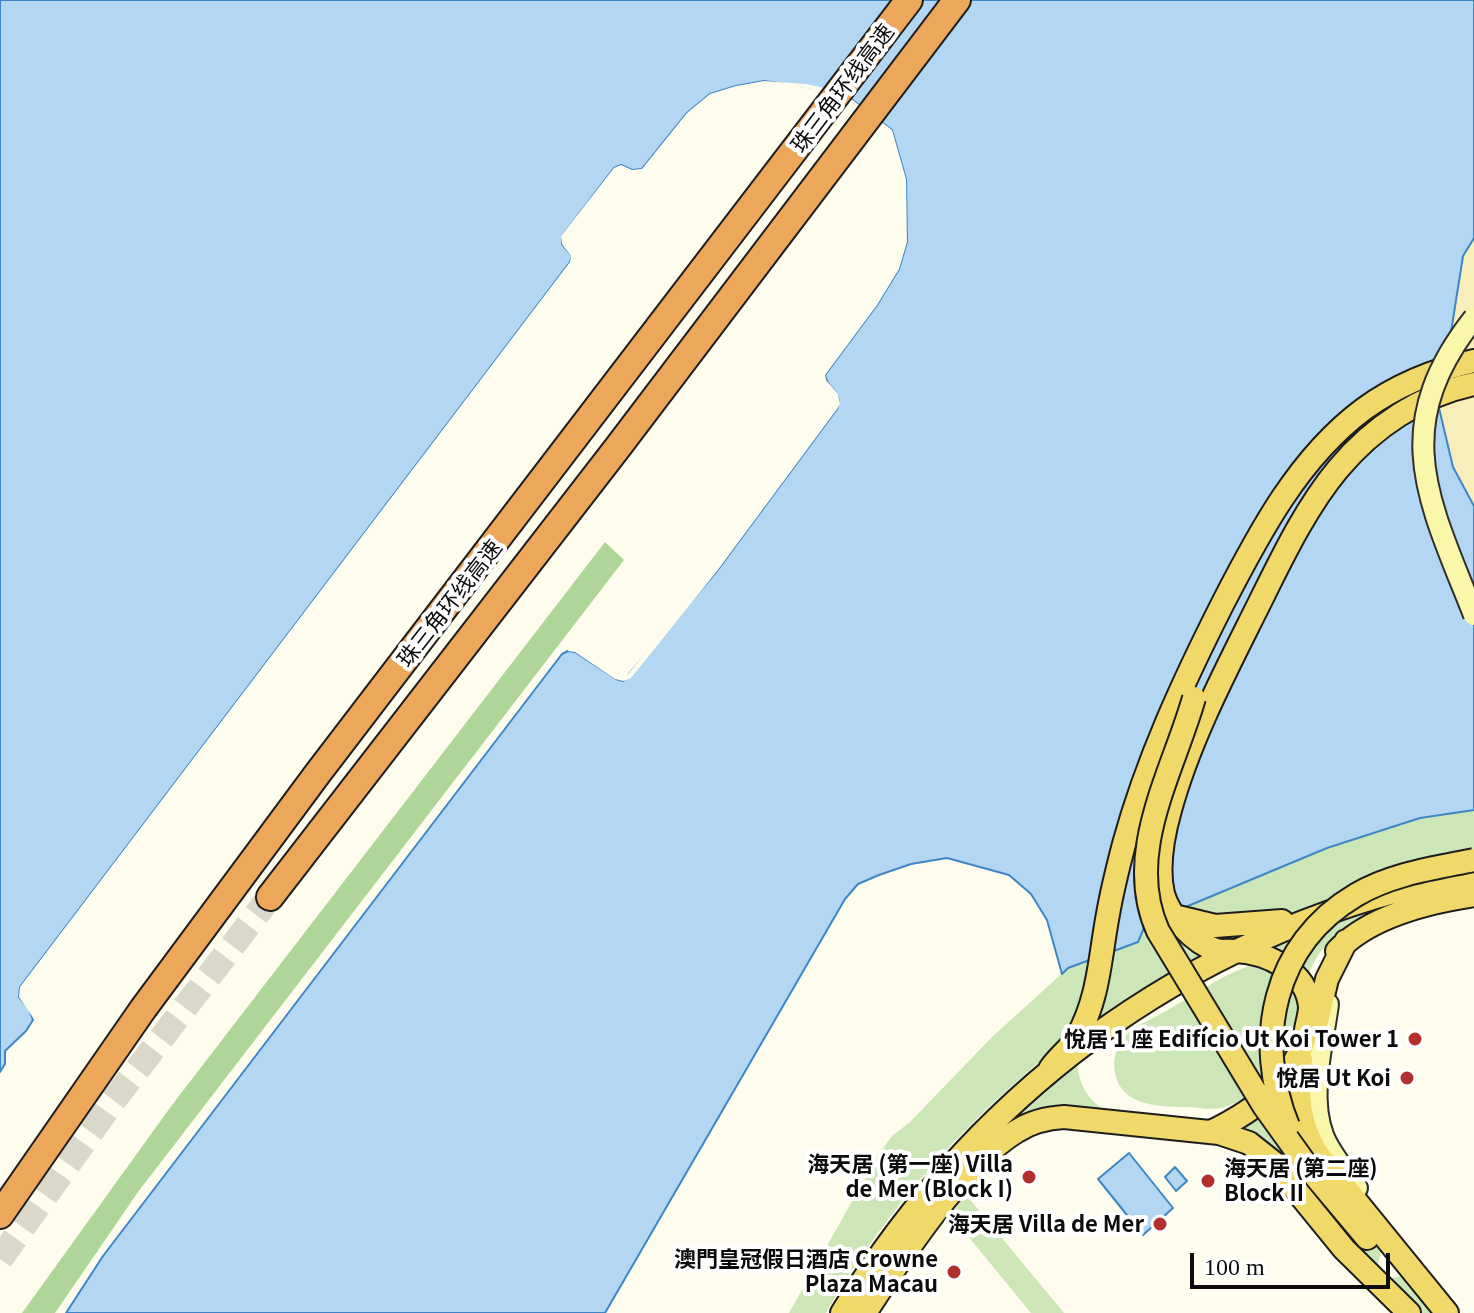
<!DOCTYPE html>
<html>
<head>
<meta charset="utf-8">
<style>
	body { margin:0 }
	#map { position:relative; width:1474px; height:1313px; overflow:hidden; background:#fefcec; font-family:Georgia,serif }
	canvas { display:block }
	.scale { position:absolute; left:1190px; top:1253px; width:200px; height:36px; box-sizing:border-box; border:4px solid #0c0c0c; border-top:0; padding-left:10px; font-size:24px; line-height:28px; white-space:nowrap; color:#0c0c0c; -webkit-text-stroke:6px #fff; paint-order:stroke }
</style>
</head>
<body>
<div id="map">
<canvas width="1474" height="1313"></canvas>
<div class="scale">100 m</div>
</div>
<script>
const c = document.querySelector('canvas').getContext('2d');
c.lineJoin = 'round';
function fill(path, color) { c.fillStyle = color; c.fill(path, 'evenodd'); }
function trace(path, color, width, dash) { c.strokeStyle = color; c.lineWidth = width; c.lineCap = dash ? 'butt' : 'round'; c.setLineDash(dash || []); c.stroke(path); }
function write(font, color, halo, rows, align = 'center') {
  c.font = font + ' Georgia,"Noto Sans SC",serif'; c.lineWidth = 8; c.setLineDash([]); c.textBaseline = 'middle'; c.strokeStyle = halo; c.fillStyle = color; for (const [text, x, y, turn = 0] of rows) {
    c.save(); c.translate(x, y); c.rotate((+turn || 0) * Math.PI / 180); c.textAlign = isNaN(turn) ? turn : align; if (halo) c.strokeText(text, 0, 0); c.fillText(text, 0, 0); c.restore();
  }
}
fill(new Path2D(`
	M1474,810v53c-65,16 -130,31 -193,55 -187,74 -354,220 -455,395h-37l91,-161 12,-16 18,-14 82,-85 76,-69 70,-26 8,-19 11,-10 31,-7 139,-58 93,-30z
	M1450,883c-53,21 -125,35 -143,97l-16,-23 -23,-10 18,-9z
	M1249,966c49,4 59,46 41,86 -10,22 -45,51 -69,56 -10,2 -21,0 -31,-1 -28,0 -69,0 -75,-34 -3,-15 2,-28 12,-39 9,-9 25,-15 37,-22 27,-15 56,-36 85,-46z
	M1077,1062c1,20 10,38 28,48 -74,-12 -89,6 -144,49z
	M1264,1110l118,139 -4,14 -12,2 -97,-121 -10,-8 -23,-10z
	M963,1191l101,122h-33l-87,-106z
	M1400,1276l9,3 28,34h-20l-28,-34z`), '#cce6b8');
fill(new Path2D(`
	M605,542l19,18 -486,632 -83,121h-33l150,-208z`), '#afd698');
fill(new Path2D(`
	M1474,238v268l-21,-39 -14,-59 24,-153z`), '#f7eebb');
const water = new Path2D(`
	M0,0h1474v238l-11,18 -24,152 14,59 21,39v304l-54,8 -93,30 -139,58 -31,7 -11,10 -8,19 -70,26 -6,6 -15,-54 -16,-26 -22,-19 -62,-17 -36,6 -32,11 -21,9 -13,15 -240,414h-539l37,-57 459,-602 6,-3 7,1 41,27 7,2 94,-110 120,-162c7,-17 -10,-20 -12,-34l52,-70 22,-36 8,-27 -1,-63 -14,-49 -50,-38 -78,-11 -28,5 -26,8 -23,19 -45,56 -10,1 -11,-5 -7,3 -52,68v8l10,12 -2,6 -550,725 -1,10 10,12 4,11 -7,11 -21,20v13l-5,8z
	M1129,1153l44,55 -30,27 -45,-56z
	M1175,1167l12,14 -11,10 -11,-14z`);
fill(water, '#b3d6f2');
trace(water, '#3e86c5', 2);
fill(new Path2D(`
	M764,81l42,3 36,8 50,38 14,49 1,63 -8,27 -22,36 -52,70 1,5 12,14 2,10 -3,5 -120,162 -86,107 -8,3 -8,-2 -40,-27 -7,-1 2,-4 7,1 40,28 11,-2 86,-105 120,-162v-11l-12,-14v-9l52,-71 21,-34 8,-27v-28l-1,-34 -13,-46 -49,-38 -34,-7 -42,-3 -27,4 -25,9 -22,18 -46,56 -12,2 -11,-5 -5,2 -51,66 10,18 -1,10 -551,724v7l12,16 1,10 -17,-25 1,-10 550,-725 1,-6 -9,-12 -1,-8 53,-68 7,-3 11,5 10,-1 45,-56 23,-19 26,-8z`), '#fefcec');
trace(new Path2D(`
	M0,1259l113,-158 157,-204`), '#dad8ca', 26, [26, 13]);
const secondary = new Path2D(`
	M1328,1004c-5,40 -20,91 -5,131 7,19 23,36 34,53`);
const primary = new Path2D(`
	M1178,917l37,9 67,-5
	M1337,951c32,-35 91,-49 137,-56
	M1317,1021l10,-42 19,-38
	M1301,1060c-5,35 -2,62 15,92l131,161
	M1050,1069c8,-12 20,-20 27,-32 22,-38 23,-81 31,-123 4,-23 10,-47 16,-70 23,-84 60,-164 99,-241 36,-70 76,-146 141,-194 33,-24 70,-39 110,-48
	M1211,1132c45,-22 85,-51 95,-102 1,-7 4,-16 4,-23 -3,-37 -45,-55 -76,-56 -7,-1 -12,1 -18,-1 -22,-7 -47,-34 -53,-56 -6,-26 0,-59 7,-84 19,-69 54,-136 86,-200 24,-48 48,-100 82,-141 35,-42 83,-74 136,-85
	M1310,1170l57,68
	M842,1313c144,-234 362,-388 632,-440
	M865,1313c36,-55 96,-148 152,-182 14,-9 30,-13 47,-14l155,16 30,10 24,19 71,87 65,64`);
const highway = new Path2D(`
	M270,897l348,-450 339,-447
	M0,1215l143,-206 175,-236 591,-773`);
trace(secondary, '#2e2e2e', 24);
trace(primary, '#1d1d1d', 26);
trace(highway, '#1d1d1d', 30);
trace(secondary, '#faf7aa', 20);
trace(primary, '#f1d969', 22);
trace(highway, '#eca75b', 26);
const secondaryBridge = new Path2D(`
	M1474,318c-87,110 -45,183 0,297`);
const primaryBridge = new Path2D(`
	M1194,698c-21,74 -71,156 -36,233l106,175 46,64
	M1288,1126c-35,-86 -15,-182 68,-231 35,-21 79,-27 118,-35`);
trace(secondaryBridge, '#2e2e2e', 24, []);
trace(primaryBridge, '#1d1d1d', 26, []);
trace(secondaryBridge, '#faf7aa', 20);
trace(primaryBridge, '#f1d969', 22);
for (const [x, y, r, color] of [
	[1415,1039,8,"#b32f2c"],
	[1407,1078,8,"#b32f2c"],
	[1029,1177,8,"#b32f2c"],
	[1208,1181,8,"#b32f2c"],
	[1160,1224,8,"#b32f2c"],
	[954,1272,8,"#b32f2c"]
]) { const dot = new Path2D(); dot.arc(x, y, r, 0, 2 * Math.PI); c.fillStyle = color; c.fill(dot); trace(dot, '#fff', 3); }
write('22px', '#0c0c0c', '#fff', [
	["珠三角环线高速",842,88,-53],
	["珠三角环线高速",449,603,-52]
]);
write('bold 22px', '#0c0c0c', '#fff', [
	["悅居 1 座 Edifício Ut Koi Tower 1",1399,1039],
	["悅居 Ut Koi",1391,1078],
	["海天居 (第一座) Villa",1013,1164],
	["de Mer (Block I)",1013,1189],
	["海天居 (第二座)",1224,1168,"left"],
	["Block II",1224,1193,"left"],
	["海天居 Villa de Mer",1144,1224],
	["澳門皇冠假日酒店 Crowne",938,1259],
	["Plaza Macau",938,1284]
], 'right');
</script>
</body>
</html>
